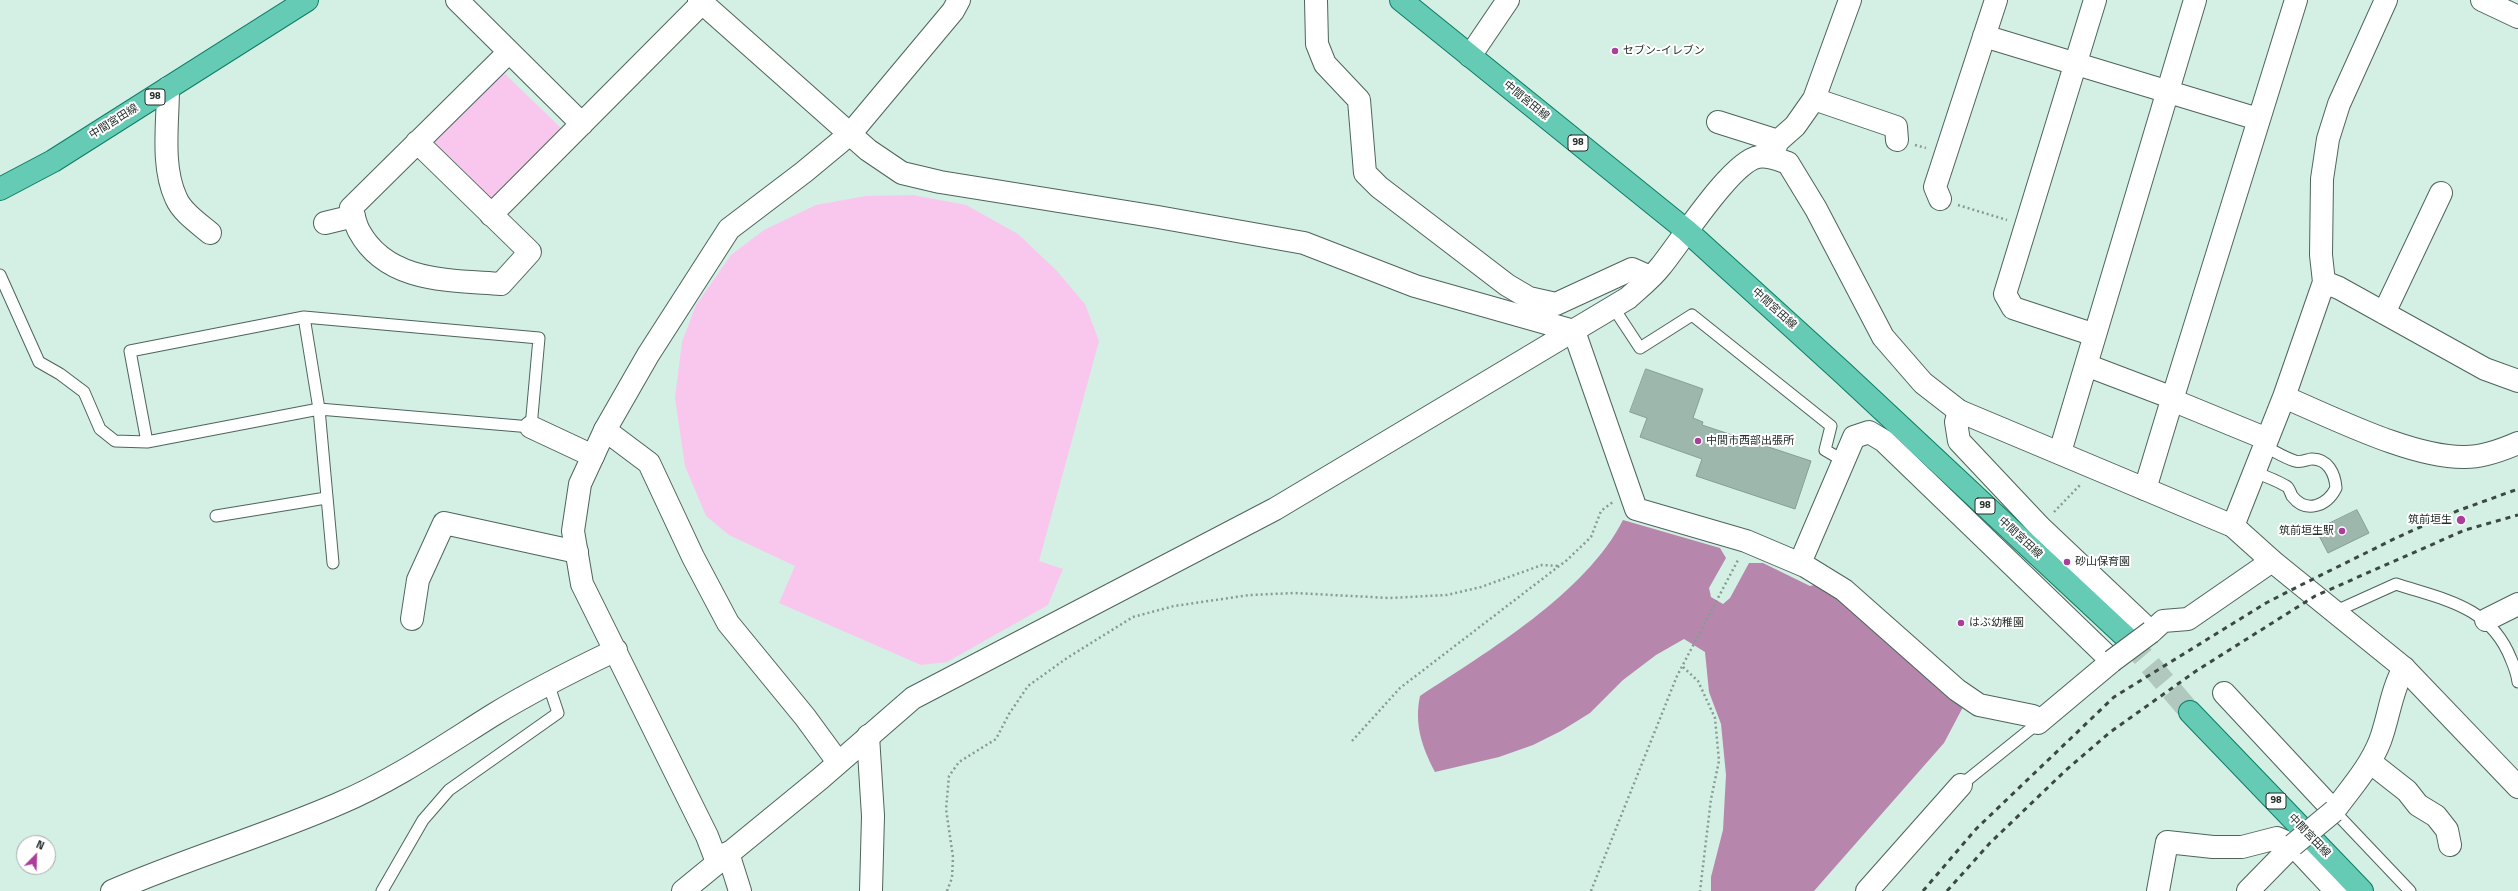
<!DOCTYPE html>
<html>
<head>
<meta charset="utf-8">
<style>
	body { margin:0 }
	#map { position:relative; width:2518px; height:891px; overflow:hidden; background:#d4efe4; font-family:"Titillium Web",sans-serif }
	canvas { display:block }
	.north { position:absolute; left:16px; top:835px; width:40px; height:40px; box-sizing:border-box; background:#fff; border:1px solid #a7abaa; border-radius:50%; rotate:23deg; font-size:11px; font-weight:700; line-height:16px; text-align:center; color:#242e2a }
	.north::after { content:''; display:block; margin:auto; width:14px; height:18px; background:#ab3d9b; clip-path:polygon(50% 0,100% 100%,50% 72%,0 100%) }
</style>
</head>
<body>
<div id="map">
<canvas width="2518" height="891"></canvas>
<div class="north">N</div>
</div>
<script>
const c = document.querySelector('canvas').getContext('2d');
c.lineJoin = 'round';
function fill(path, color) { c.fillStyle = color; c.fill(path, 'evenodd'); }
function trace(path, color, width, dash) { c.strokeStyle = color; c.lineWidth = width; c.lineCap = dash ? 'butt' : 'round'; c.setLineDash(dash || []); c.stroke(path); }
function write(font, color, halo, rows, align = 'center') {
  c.font = font + ' "Titillium Web","Noto Sans JP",sans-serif'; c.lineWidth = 4; c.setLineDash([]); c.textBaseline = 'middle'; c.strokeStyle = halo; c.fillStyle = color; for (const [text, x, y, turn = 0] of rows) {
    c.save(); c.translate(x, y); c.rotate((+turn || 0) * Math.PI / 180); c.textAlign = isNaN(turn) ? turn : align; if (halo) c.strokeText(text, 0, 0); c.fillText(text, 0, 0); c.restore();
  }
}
fill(new Path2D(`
	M502,71l60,58 -72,73 -60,-59z
	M913,195l53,10 52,29 38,36 29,34 14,37 -60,220 24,8 -15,36 -101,57 -26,3 -142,-62 16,-37 -66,-31 -23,-19 -21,-50 -10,-68 7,-56 14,-37 35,-50 33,-25 52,-25 50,-9z`), '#f9c7ee');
fill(new Path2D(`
	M1623,520l97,28 6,10 -17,30 2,9 12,7 7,-6 19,-35h14l47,23 9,-2 21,9 123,114 -19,36 -130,148h-103v-14l12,-47 3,-55 -5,-51 -12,-32 -4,-40 -21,-13 -28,16 -33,25 -33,33 -29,18 -28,14 -34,12 -64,15c-13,-25 -21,-48 -15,-76 67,-44 166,-103 203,-176z`), '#b786ad');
const building = new Path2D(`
	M1646,369l57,20 -10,29 10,4 -1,3 109,36 -16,48 -99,-33 6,-17 -62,-22 7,-19 -17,-6z
	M2357,510l12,23 -41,20 -12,-23z`);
fill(building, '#9db7ac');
trace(building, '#869f96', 1);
trace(new Path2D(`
	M2129,640l61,72`), '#b1c8bf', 22, [22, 11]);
const service = new Path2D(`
	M0,275l39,87 21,12 24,18 16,37 15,12 32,1 172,-33 212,18 8,-89 -235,-21 -174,34 17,91
	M1613,307l27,41 52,-33 139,111 -6,24 19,11
	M304,317l15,92 14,154
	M2254,472c11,4 22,8 32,14 3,1 4,6 6,10 14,18 35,10 44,-8 -1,-14 -8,-30 -25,-29 -5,1 -11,4 -16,2 -10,-3 -21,-10 -31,-15
	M216,516l110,-18
	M2334,612l62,-28c49,16 94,22 115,75 3,7 6,15 7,23
	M1961,785l77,-62
	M2334,811l76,80
	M382,891l41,-71 26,-30 109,-77 -10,-30`);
const minor = new Path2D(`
	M457,0l125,124
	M1316,0l1,44 8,20 34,36 6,73 14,14 128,98 22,13 27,6 76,-35 18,8
	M2095,0l-90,294 8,14 82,27
	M2195,0l-109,365 79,30 7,5 124,-400
	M2482,0l36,17
	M1984,36l274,83
	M1470,56l38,-56
	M168,88c0,35 -7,78 8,110 6,14 22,25 34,35
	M1814,99l82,28 1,13
	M1718,122l60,19
	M851,133l102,-122 6,-11
	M417,142l113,110 -29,32c-51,-4 -114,-1 -142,-53 -4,-7 -5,-16 -8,-23l158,-156
	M1771,157l7,-16 17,-15 19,-27 36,-99
	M1940,199l-5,-12 61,-187
	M491,215l211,-212
	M325,223l29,-7
	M2324,282l15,6 146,81 33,12
	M2384,313l57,-120
	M1574,331l62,178 110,32 59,25 39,24 113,100 22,15 54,11 5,7 74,-62 -228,-220 -15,-9 -15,5 -54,126
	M2284,397c50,21 128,61 181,60 18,0 37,-7 53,-14
	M1959,411l-3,11 3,19 81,86 111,105 12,-11 25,-2 84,-58
	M531,427l62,29
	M605,430l44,33 44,94 35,66 77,94 33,45
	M2060,452l26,-87
	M2145,489l27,-89 95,39
	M2233,526l51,-129 40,-115 -3,-27 1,-76 6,-40 11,-35 47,-104
	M412,619l6,-39 26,-57 133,29
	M2486,620l32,-16
	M2224,693l110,118c16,-22 36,-44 46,-70 9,-24 11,-50 24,-73
	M868,736l5,80 -2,75
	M2370,762l37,29 11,14 18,11 11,14 3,15
	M728,853l12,38
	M1867,891l94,-106
	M2158,891l9,-49 46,5h29l35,-9 16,7 43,46
	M2248,891l45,-46`);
const tertiary = new Path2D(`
	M699,0l169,150 34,23 38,9 218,35 146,26 111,43 159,45
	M717,862l-10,-26 -125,-252 -9,-53 7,-47 25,-54 43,-75 81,-126 75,-57 47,-39
	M112,891c74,-32 152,-55 226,-87 55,-23 104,-57 155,-89 39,-24 81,-45 123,-65
	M683,891l138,-113 92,-80 362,-189 353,-211c11,-10 24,-20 33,-32 19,-23 70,-104 97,-109 10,-2 21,3 30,6l28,46 67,128 40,46 36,28 274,115 39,35 132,107 114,119`);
const primary = new Path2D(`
	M1401,0l286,231 155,141 287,268
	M0,189l53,-28 254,-161
	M2190,712l172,179`);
trace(service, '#4d645b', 13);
trace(minor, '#4d645b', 24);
trace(tertiary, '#4d645b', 24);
trace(primary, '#0d7d63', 24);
trace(new Path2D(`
	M1915,145l11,3
	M1958,205l49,15
	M2054,512l27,-28
	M1683,667l15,14 17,37 4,43 -8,38 -11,92
	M1352,741l48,-53 167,-128 24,-23 10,-26 12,-9
	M947,891l5,-13 1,-21 -7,-48 3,-33 10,-14 37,-23 13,-25 19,-28 39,-28 66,-41 41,-11 76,-11 45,-2 94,5 58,-3 34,-8 61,-22 17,1
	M1591,891l86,-215 61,-116`), '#879b93', 2.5, [2, 3]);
trace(service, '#fff', 11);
trace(minor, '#fff', 22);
trace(tertiary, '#fff', 22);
trace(primary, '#66cbb4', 22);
trace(new Path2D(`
	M1923,891l53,-62 138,-132 152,-94 35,-18 97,-48 59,-26 61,-22
	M1947,891l43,-48 75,-72 44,-38 87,-62 119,-75 150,-66 53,-15`), '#3c4843', 3, [5, 5]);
const minorBridge = new Path2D(`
	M2112,661l39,-29
	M2293,845l41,-34`);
trace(minorBridge, '#4d645b', 24, []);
trace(minorBridge, '#fff', 22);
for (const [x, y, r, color] of [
	[1615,51,4,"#ab3d9b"],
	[1698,441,4,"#ab3d9b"],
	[2461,520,5,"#ab3d9b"],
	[2342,531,4,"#ab3d9b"],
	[2067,562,4,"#ab3d9b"],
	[1961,623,4,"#ab3d9b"]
]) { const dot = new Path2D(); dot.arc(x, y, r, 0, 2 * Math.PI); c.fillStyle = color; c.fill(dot); trace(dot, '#fff', 1.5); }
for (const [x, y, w] of [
	[155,97,20],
	[1578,143,20],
	[1985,506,20],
	[2276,801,20]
]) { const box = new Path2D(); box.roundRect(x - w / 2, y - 8, w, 16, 3); c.fillStyle = '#fff'; c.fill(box); trace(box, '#242e2a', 1); }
write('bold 10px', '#242e2a', null, [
	["98",155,97],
	["98",1578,143],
	["98",1985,506],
	["98",2276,801]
]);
write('11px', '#242e2a', '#fff', [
	["セブン-イレブン",1623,51],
	["中間市西部出張所",1706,441],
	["筑前垣生",2452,520,"right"],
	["筑前垣生駅",2334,531,"right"],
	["砂山保育園",2075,562],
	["はぶ幼稚園",1969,623]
], 'left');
write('11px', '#242e2a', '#fff', [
	["中間宮田線",1526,101,39],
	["中間宮田線",114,122,-32],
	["中間宮田線",1774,309,42],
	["中間宮田線",2020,538,43],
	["中間宮田線",2309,836,46]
]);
</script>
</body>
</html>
